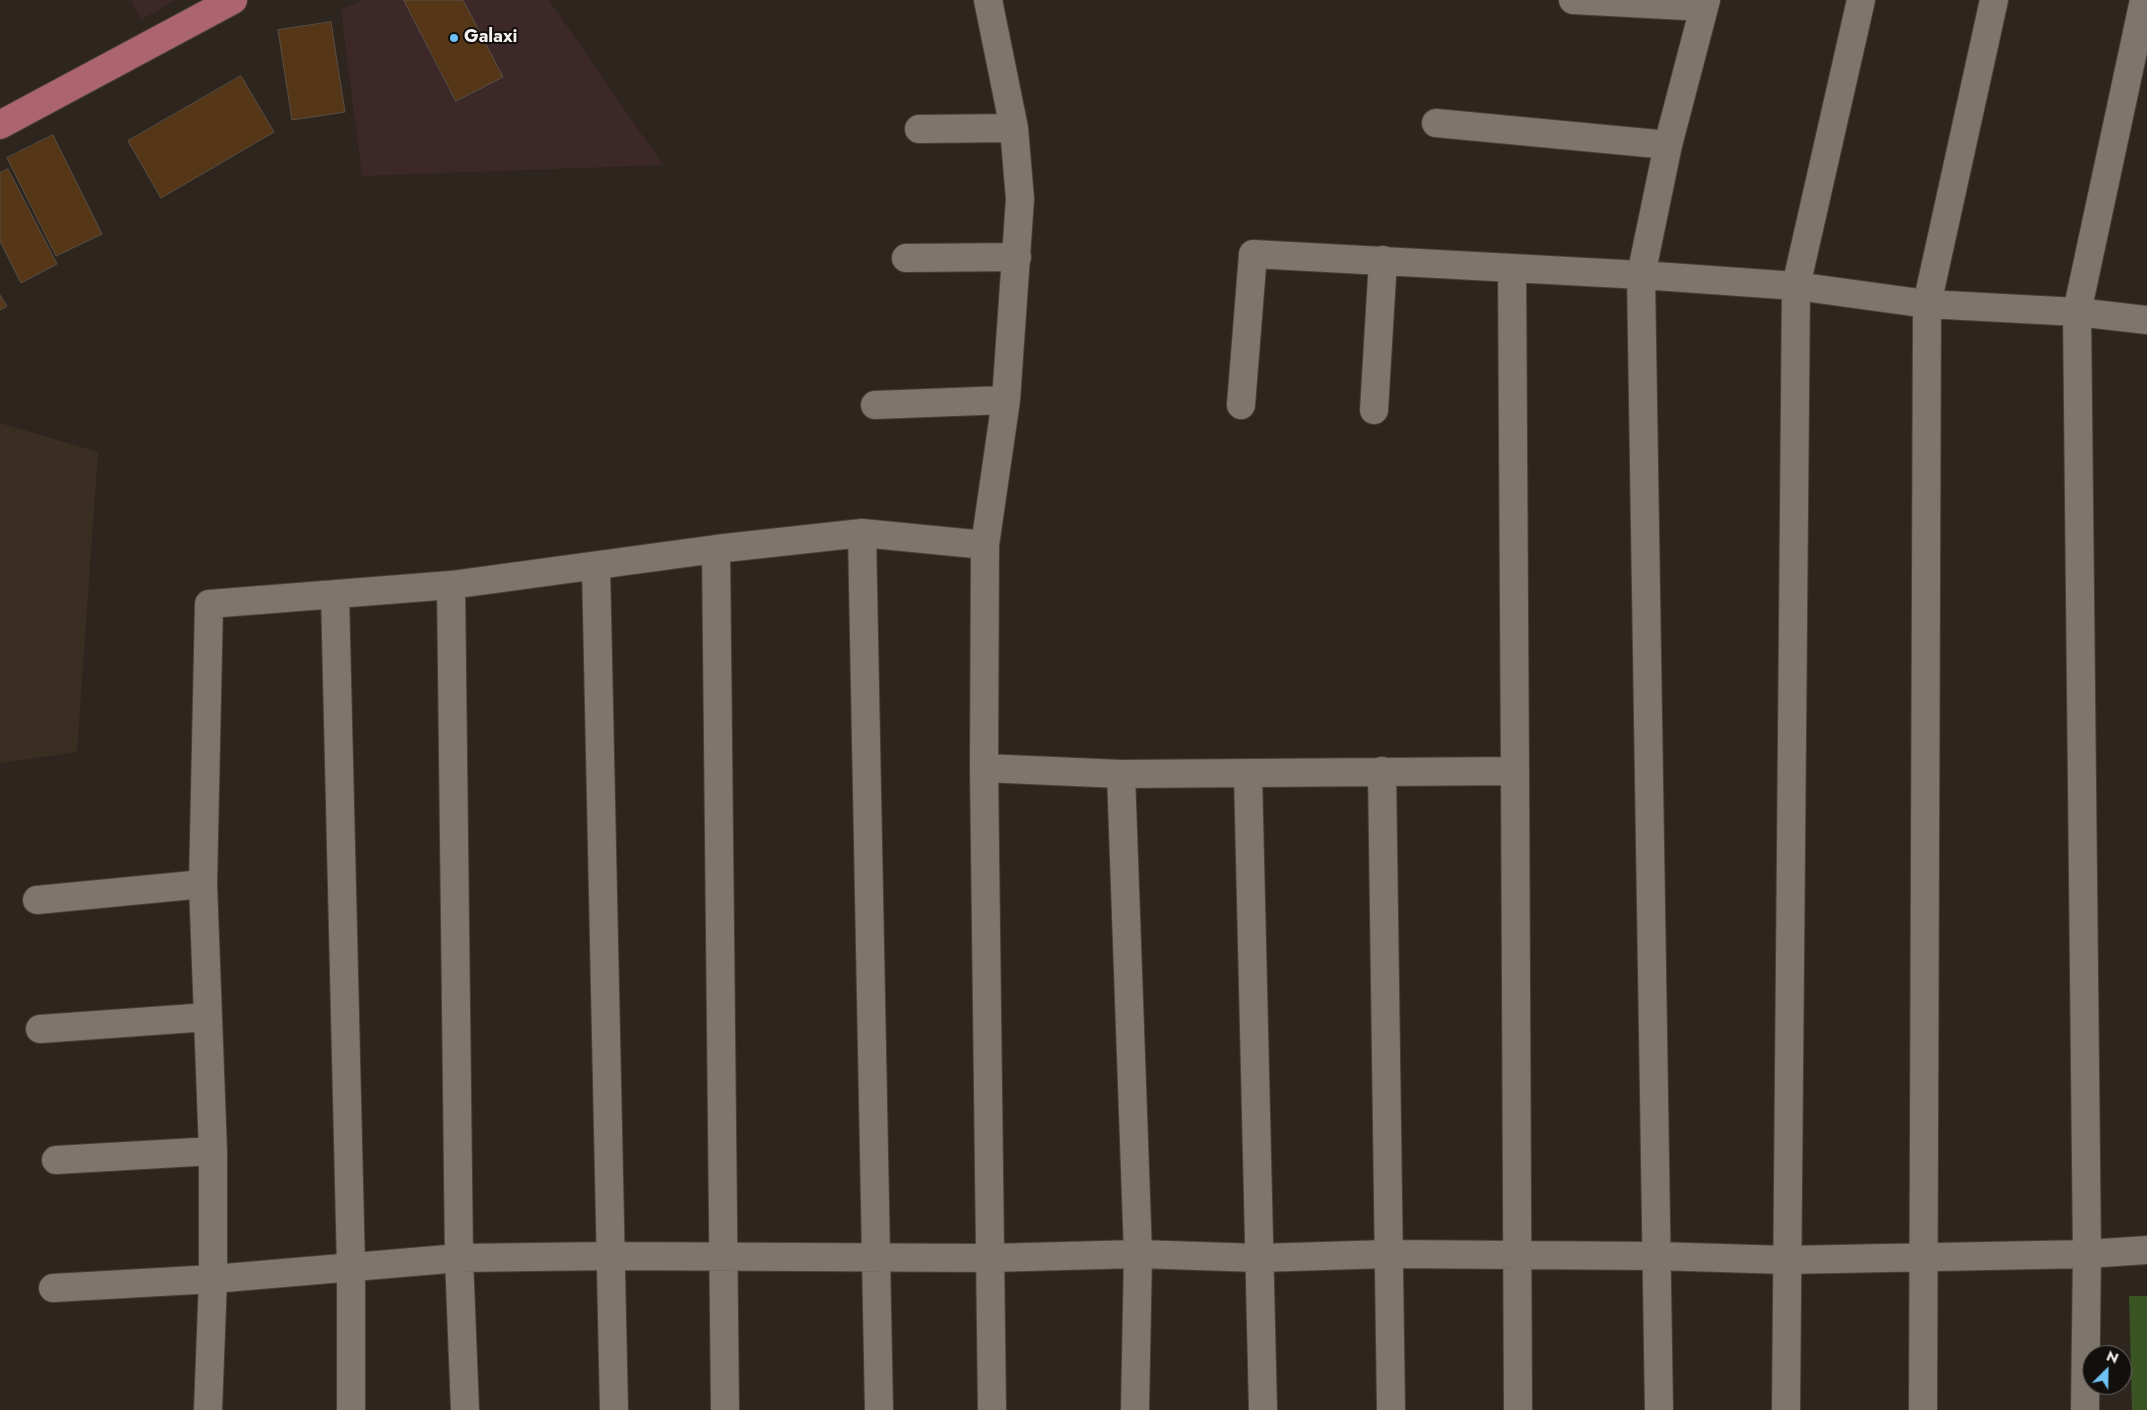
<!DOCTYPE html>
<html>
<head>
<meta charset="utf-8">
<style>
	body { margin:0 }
	#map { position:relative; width:2147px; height:1410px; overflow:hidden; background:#2d251e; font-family:Jost,sans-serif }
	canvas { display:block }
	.north { position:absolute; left:2082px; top:1345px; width:50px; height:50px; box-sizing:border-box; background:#120f0c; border:1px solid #6d6966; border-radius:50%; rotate:23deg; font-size:14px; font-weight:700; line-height:20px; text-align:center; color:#f6f1ec }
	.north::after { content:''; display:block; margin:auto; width:18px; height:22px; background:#6fc2f4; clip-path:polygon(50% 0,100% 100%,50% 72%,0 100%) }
</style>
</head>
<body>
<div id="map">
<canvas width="2147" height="1410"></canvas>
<div class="north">N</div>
</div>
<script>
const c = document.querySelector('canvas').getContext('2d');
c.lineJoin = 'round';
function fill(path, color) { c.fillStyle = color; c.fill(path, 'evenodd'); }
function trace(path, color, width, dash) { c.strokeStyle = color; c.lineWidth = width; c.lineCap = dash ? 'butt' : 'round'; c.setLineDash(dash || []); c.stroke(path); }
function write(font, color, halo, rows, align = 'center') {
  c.font = font + ' Jost,sans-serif'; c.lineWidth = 4; c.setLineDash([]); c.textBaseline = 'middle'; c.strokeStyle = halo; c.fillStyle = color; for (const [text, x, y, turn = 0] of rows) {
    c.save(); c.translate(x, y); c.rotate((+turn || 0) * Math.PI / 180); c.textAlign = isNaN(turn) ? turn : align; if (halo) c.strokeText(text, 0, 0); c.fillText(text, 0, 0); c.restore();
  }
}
fill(new Path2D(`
	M131,0h45l-35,20z
	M362,0h187l114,165 -301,11 -21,-166z`), '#3c2829');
fill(new Path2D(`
	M0,423l98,29 -21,300 -77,11z`), '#3a2e22');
fill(new Path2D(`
	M2129,1296h18v114h-15z`), '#3a5523');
const building = new Path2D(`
	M404,0h59l40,77 -47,24z
	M331,22l14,90 -53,8 -14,-90z
	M241,76l33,56 -113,66 -33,-57z
	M53,135l49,99 -46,22 -49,-98z
	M8,169l49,95 -36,19 -21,-42v-68z
	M0,295l7,11 -7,4z`);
fill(building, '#553616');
trace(building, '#584f47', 1);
const street = new Path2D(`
	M988,0l26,128 6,71 -14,201 -21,145 -1,223 8,642
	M1573,0l131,7
	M1436,123l232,22
	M919,129l95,-1
	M906,258l111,-1
	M875,405l131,-5
	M1241,405l12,-151 388,21 155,11 131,18 150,8 70,8
	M1374,410l9,-150
	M862,533l17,877
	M716,549l9,861
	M596,566l18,844
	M451,585l8,673 6,152
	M335,594l16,673v143
	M984,768l137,6 394,-3 -3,-503
	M1382,771l9,639
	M1515,771l3,639
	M1121,774l17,480 -3,156
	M1248,774l15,636
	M37,900l166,-16
	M40,1029l168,-12
	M56,1160l157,-9
	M53,1288l160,-9 246,-21 151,-2 380,2 148,-4 121,4 129,-4 268,2 130,4 301,-6 60,-4
	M208,1410l5,-131v-128l-10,-267 6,-280 242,-19 265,-36 146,-16 123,12
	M1659,1410l-18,-1135 27,-130 38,-145
	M1786,1410l10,-1124 65,-286
	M1923,1410l4,-1106 67,-304
	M2085,1410l2,-156 -10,-942 67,-312`);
const primary = new Path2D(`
	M0,125l233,-125`);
trace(street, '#46403a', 30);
trace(primary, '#46403a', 30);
trace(street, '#7e756c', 28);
trace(primary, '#ac646f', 28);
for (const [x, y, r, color] of [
	[454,38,5,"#6fc2f4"]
]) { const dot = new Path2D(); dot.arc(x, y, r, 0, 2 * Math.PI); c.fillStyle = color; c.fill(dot); trace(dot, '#120f0c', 2); }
write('bold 18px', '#f6f1ec', '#120f0c', [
	["Galaxi",464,38]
], 'left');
</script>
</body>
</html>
